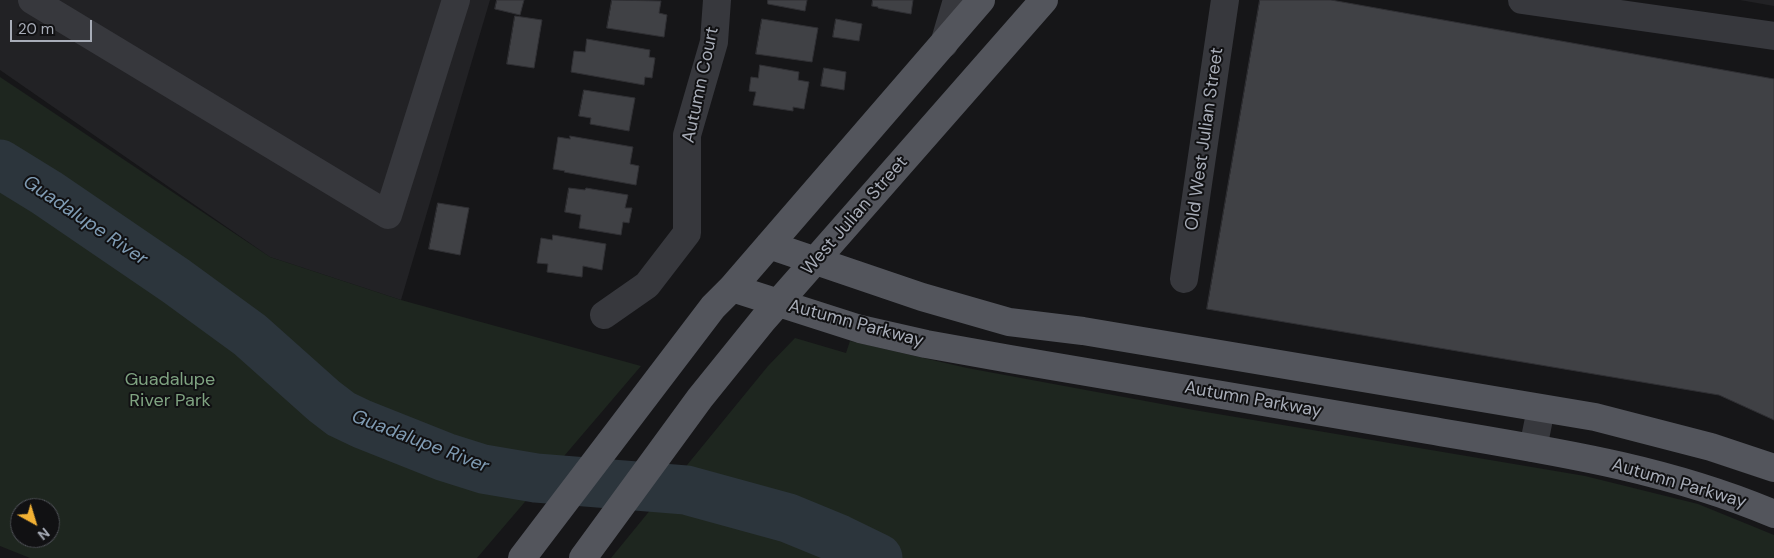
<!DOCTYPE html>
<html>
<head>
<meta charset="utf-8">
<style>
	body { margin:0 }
	#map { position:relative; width:1774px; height:558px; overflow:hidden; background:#161618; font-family:"DM Sans",sans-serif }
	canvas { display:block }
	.north { position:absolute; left:10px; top:498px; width:50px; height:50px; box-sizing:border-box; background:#111113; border:1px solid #4d4f55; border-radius:50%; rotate:141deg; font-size:14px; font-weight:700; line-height:20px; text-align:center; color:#a8adb8 }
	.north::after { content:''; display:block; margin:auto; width:18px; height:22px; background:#f2b134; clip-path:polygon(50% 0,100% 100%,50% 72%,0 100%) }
	.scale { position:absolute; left:10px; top:20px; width:82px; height:22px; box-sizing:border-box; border:2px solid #a8adb8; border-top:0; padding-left:6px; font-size:15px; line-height:18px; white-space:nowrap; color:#a8adb8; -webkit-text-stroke:4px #111113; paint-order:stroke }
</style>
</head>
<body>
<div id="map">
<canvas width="1774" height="558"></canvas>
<div class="north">N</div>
<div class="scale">20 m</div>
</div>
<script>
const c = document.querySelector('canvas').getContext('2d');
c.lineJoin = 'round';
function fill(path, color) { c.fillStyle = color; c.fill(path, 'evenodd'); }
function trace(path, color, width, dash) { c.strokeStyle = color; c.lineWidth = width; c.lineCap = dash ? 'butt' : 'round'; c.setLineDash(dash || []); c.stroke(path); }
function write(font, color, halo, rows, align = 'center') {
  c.font = font + ' "DM Sans",sans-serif'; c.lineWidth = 4; c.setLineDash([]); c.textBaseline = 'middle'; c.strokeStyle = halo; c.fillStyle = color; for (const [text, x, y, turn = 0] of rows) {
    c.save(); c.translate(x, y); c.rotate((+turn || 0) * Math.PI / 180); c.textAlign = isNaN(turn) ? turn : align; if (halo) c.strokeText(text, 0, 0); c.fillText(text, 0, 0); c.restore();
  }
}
fill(new Path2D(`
	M0,0h490l-89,300 -131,-43 -270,-187z
	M1740,0h34v6z`), '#222225');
fill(new Path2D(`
	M0,77l270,180 131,43 240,66 -164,192h-447l-30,-12zM20,508h30v30h-30z
	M795,338l51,15 4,-12 117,27 227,42 391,66 113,28 76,31v23h-1163l157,-192z`), '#1e261f');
trace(new Path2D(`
	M0,164l47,29 129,88 74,54 74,66 17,13 21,10 83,33 38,12 53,9 150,12 102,28 51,21 39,19`), '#2c353c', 49);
const building = new Path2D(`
	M497,0h27l-4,15 -25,-6z
	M612,0l49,1 -2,12 8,2 -3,22 -57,-9z
	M768,0h39l-2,11 -37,-7z
	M873,0h40l-2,14 -33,-6v-1l-6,-1z
	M1260,0h71l443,79v341l-55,-25 -512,-86z
	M515,16l27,4 -8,48 -27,-4z
	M762,19l56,9 -6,34 -56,-8z
	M836,19l26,5 -3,17 -26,-4z
	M587,39l63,11 -1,7 6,1 -3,20 -7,-1 -1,8 -73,-13 3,-21 11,1z
	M760,65l39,7 -1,8 11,2 -5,27 -11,-2v4l-40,-6 3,-13 -7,-1 2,-14 7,1z
	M824,68l22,4 -2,18 -23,-4z
	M584,90l51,8 -6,33 -39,-7 1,-6 -12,-2z
	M570,136l63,11 -3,17 9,2 -3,19 -72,-13 1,-1 -12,-2 5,-32 12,2z
	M569,188l16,2 1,-2 42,7 -3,13h7l-3,15 -6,-1 -2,13 -42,-7 2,-13 -16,-3z
	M438,203l31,5 -9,47 -31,-6z
	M553,235l53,9 -4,26 -19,-4 -1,11 -35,-5 1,-8 -11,-1 4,-25 11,2z`);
fill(building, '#404145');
trace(building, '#303034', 1);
trace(new Path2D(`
	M32,0l356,215 68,-215
	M1522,0l252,36
	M944,44l13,-44
	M1184,279l41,-279
	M604,315l43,-30 40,-52v-98l27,-93 3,-42
	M1533,448l8,-39`), '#37383d', 28);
trace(new Path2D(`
	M769,245l153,52 87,25 74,9 512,86 116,30 63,21
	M732,288l128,41 66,15 84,15c139,23 278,46 418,71 117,20 236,37 346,84
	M522,558l191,-251 19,-19 249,-288
	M583,558l117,-160 63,-78 281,-320`), '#53555c', 28);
write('18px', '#a8adb8', '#111113', [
	["Autumn Court",701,85,-78],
	["Old West Julian Street",1205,139,-82],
	["West Julian Street",855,216,-49],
	["Autumn Parkway",856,324,15],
	["Autumn Parkway",1253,400,10],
	["Autumn Parkway",1679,484,16]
]);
write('18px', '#7fa381', '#111113', [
	["Guadalupe",170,380],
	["River Park",170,401]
]);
write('italic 19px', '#7f9bb3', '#111113', [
	["Guadalupe River",85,221,34],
	["Guadalupe River",420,442,21]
]);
</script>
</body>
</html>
